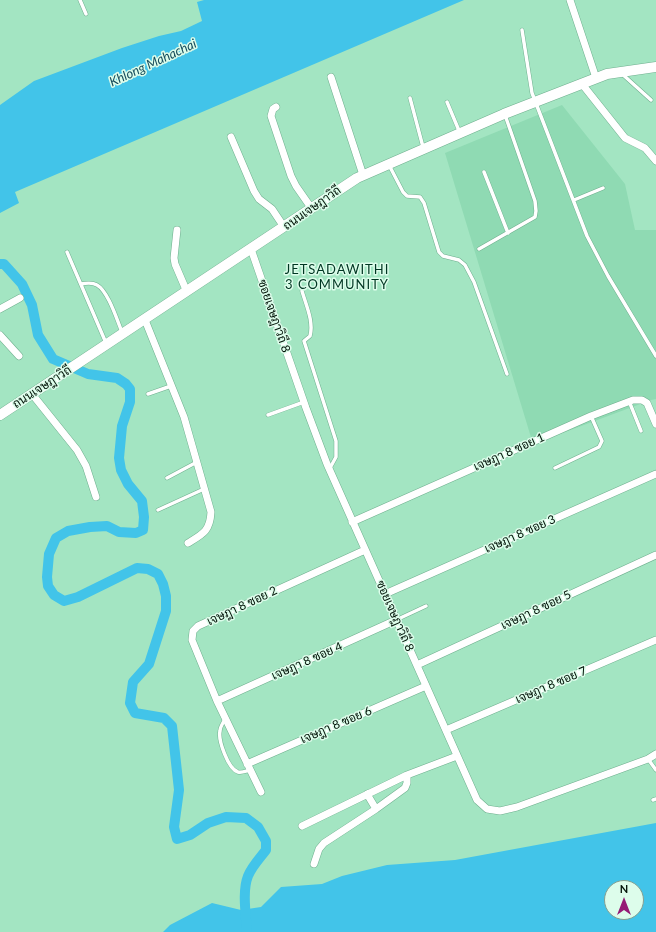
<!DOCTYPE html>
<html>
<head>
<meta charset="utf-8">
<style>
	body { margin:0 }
	#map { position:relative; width:656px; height:932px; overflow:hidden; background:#a3e5c2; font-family:Lato,sans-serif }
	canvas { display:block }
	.north { position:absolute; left:604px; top:880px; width:40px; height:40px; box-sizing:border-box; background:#ddfdeb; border:1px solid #859f90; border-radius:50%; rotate:0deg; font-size:11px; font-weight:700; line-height:16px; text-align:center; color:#001207 }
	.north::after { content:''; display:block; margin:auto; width:14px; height:18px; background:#951c76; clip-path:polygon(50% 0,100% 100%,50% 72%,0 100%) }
</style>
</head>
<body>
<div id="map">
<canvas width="656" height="932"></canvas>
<div class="north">N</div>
</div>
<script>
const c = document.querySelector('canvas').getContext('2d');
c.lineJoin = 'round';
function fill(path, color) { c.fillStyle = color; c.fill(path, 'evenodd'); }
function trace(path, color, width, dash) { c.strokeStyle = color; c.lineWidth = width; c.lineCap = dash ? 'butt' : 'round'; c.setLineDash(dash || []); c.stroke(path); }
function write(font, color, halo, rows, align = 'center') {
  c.font = font + ' Lato,Sarabun,sans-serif'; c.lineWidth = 3; c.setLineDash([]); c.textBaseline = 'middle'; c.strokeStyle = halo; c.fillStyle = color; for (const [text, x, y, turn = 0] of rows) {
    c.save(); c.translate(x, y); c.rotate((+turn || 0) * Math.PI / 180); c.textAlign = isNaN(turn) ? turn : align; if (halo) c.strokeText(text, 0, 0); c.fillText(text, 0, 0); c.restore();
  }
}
fill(new Path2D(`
	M562,105l63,79 10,46h21v169l-5,1 -118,44 -88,-291z`), '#8fdab3');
fill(new Path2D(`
	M204,0h260l-449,192 4,11 -19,10v-108l34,-24 88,-33 37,-12 22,-5 21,-10 -5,-19z
	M656,823v109h-493l7,-7 42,-22 29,7 20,-3 20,-20 41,-3 20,-8 45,-11 68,-5zM612,888h24v24h-24z`), '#42c4e9');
trace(new Path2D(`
	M0,264h4l18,20 10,21 6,30 15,24 35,15 29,4 9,6 4,5v13l-8,24 -3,32 2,12 7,14 14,17 2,16 -1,13 -7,3 -17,-1 -12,-6 -17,1 -22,4 -12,7 -7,16 -2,23 1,9 6,9 10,6 14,-4 59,-29 11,1 10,5 5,10 3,12v15l-17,53 -16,18 -3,21 5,10 29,5 8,8 7,64 -5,37 3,12 13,-4 18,-12 18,-6 20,1 12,9 8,14v9c-6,8 -14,16 -18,26 -6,15 -2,39 -1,56`), '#42c4e9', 10);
const lane = new Path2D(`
	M80,0l6,14
	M522,30l10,63 55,143 21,40 48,80
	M621,73l30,27
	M410,98l13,49
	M447,102l13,31
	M389,165l14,27 4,4 13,1 4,6 15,49 4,4 16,4 6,5 9,17 33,92
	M484,172l24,61
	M574,200l29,-12
	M479,249l56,-32 1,-6 -1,-10 -30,-86
	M67,252l39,91
	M81,284c5,-1 11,-2 16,1 11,6 20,35 25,47
	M302,291c4,14 12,31 8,45l-6,5 32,100v16l-6,11
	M148,394l23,-8
	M629,401l12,30
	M268,415l36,-13
	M555,468l44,-21 3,-6 -11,-25
	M167,478l30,-16
	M158,510l46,-21
	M396,620l30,-14
	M225,719c-2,4 -5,8 -5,12 -2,9 8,38 18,41 4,1 8,-1 12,-2
	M648,759l8,11
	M653,800l3,-1`);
const street = new Path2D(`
	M570,0l26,78
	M331,77l32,98
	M582,84l43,54 20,10 11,13
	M276,107l-3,2 -2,7 20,60 5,10 16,23
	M231,137l23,54 5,8 13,10 12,18
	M177,230l-3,28 1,6 12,28
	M251,249l55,159 21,56 150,336 10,9 13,2 17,-4 131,-48 8,-5
	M0,309l20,-11
	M145,320l39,97 27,95c-1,19 -8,22 -23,31
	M0,335l19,21
	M32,394l45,56 9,16 10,31
	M352,522l239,-106 42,-16h9l5,3 9,21
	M385,594l271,-120
	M417,665l239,-110
	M217,701l179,-81
	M446,730l210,-90
	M247,764l179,-78
	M261,792l-44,-91 -25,-61 1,-9 5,-5 167,-76
	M367,794l9,15
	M302,826l105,-51 50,-19
	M314,864l5,-15 5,-6 52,-34 29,-21 2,-5v-8`);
const secondary = new Path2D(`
	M0,415l357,-237 147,-64 103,-40 49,-7`);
trace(lane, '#6faf8e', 4.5);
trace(street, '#6faf8e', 8);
trace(secondary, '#6faf8e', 11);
trace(lane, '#fff', 3.5);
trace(street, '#fff', 7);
trace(secondary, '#fff', 10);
write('12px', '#001207', '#ddfdeb', [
	["ถนนเจษฎาวิถี",312,208,-35],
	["ซอยเจษฎาวิถี 8",274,316,71],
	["ถนนเจษฎาวิถี",42,387,-33],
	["เจษฎา 8 ซอย 1",509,452,-24],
	["เจษฎา 8 ซอย 3",520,534,-24],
	["เจษฎา 8 ซอย 2",242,606,-25],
	["เจษฎา 8 ซอย 5",536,610,-25],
	["ซอยเจษฎาวิถี 8",395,616,66],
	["เจษฎา 8 ซอย 4",307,661,-24],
	["เจษฎา 8 ซอย 7",551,685,-23],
	["เจษฎา 8 ซอย 6",336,725,-23]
]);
write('italic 13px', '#164c5c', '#ddfdeb', [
	["Khlong Mahachai",153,63,-25]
]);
c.letterSpacing = '1px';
write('13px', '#003622', '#ddfdeb', [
	["JETSADAWITHI",337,270],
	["3 COMMUNITY",337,285]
]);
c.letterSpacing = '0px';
</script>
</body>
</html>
